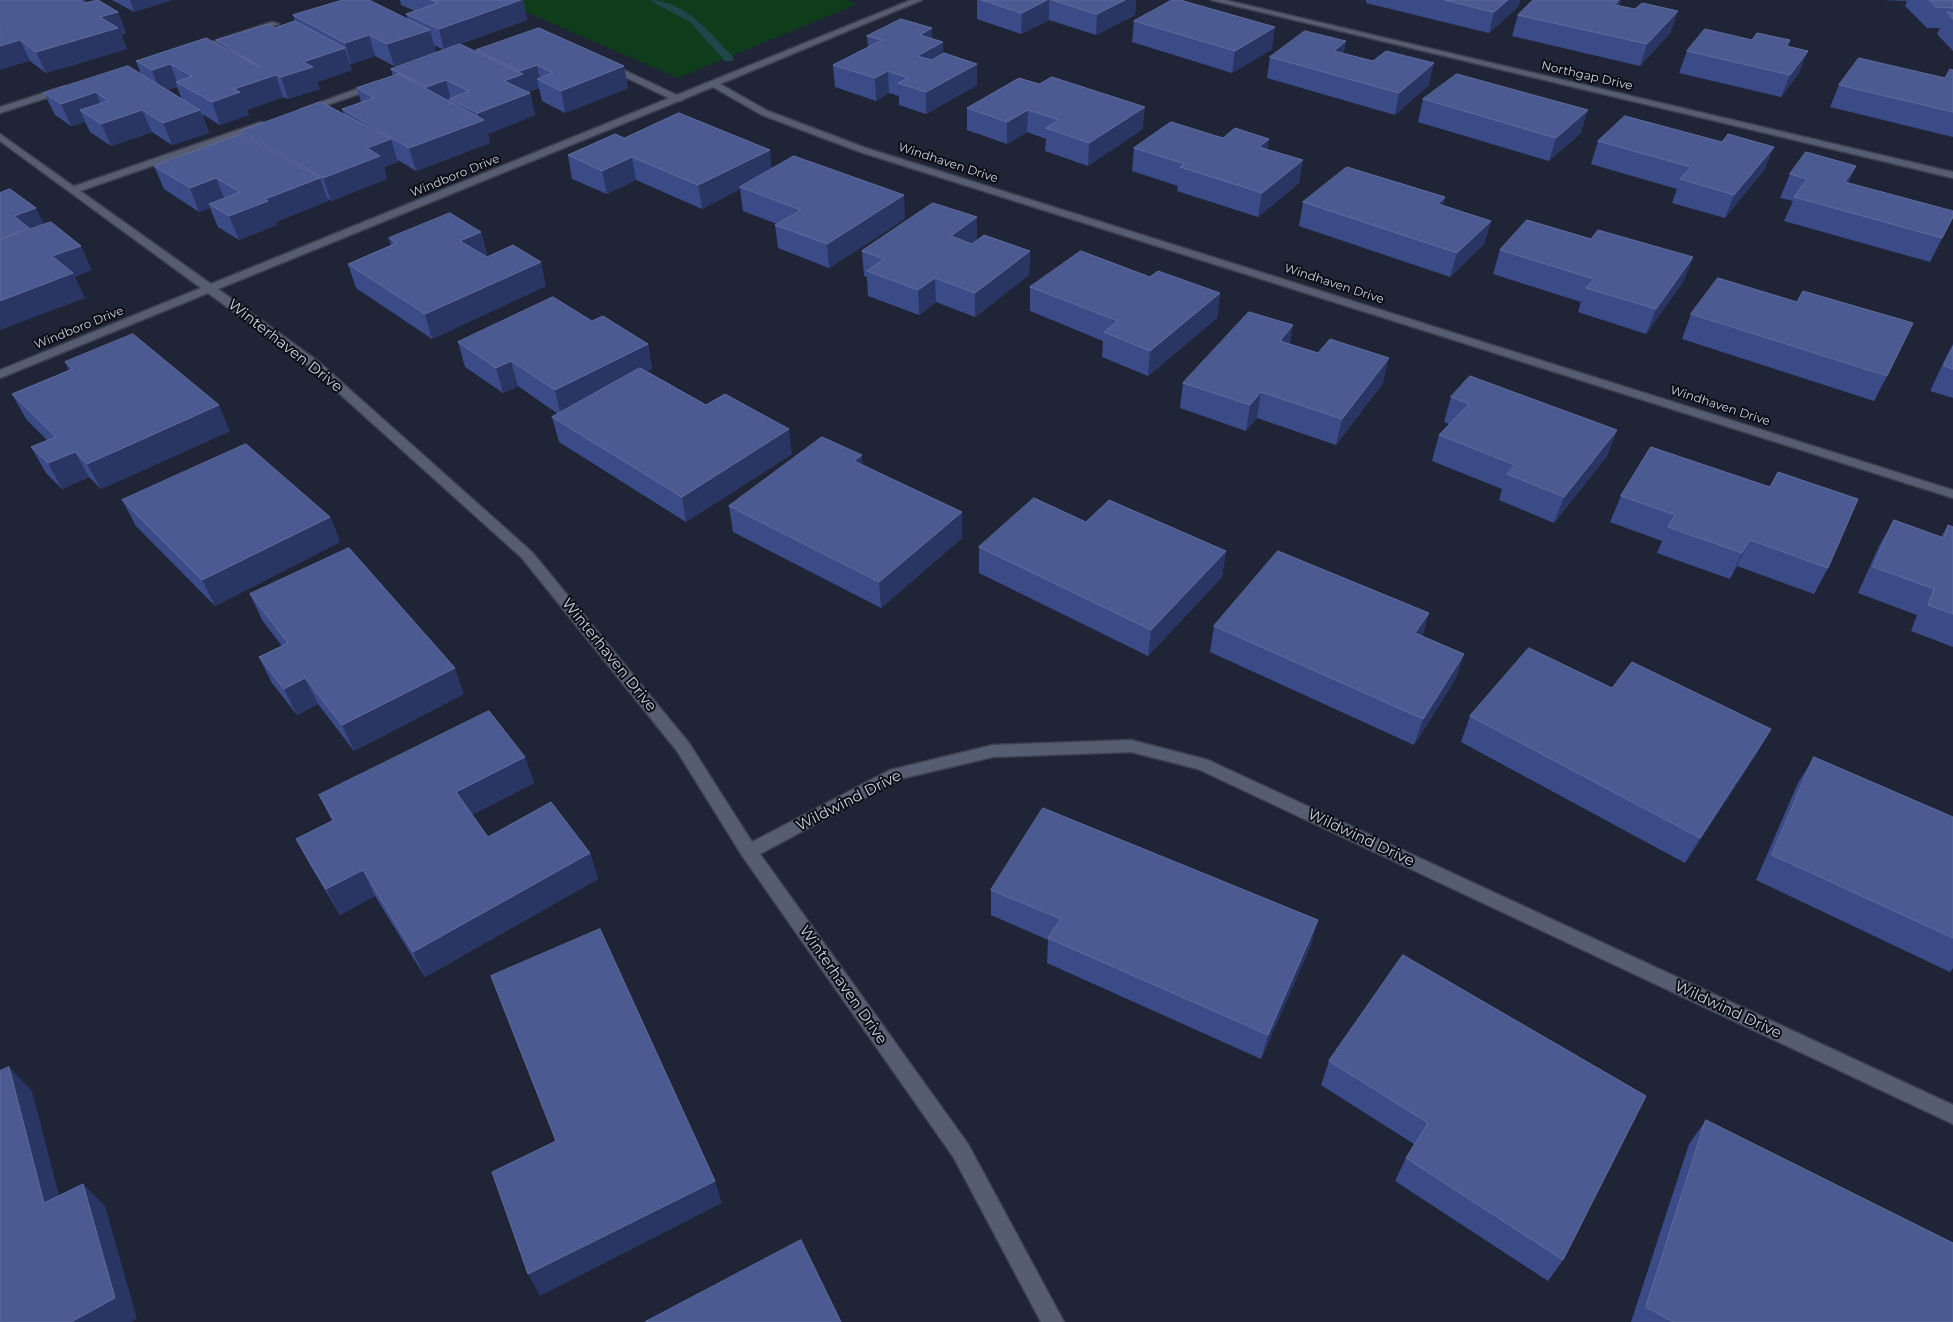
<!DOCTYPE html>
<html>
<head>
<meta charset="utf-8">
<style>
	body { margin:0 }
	canvas { display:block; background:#1f2436 }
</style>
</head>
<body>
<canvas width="1953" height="1322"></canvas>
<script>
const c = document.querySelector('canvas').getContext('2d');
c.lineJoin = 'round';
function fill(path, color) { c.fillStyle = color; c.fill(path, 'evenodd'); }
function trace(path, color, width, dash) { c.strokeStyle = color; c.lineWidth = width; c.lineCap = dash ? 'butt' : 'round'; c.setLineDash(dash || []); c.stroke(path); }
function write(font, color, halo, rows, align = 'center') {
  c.font = font + ' Montserrat,sans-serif'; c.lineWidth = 4; c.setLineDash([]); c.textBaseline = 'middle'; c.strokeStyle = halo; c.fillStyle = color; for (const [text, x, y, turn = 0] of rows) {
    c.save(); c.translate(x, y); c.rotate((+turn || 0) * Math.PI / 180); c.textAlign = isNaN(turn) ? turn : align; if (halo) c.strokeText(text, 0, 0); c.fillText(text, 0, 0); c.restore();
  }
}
fill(new Path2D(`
	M499,0h346l12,4 -179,74z`), '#0f3d1b');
fill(new Path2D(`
	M649,0c36,0 61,33 84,57v4h-8l-35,-39z`), '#20464c');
const lane = new Path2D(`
	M607,62l74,35 2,2 -2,2h-6l-71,-34v-4z
	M376,82l5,3 -2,2 -72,25 -3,1 -5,-3z
	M261,122l3,1v4l-187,65 -4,1 -5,-3 1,-2z`);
const street = new Path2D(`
	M911,0h11l-202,84 48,27 98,37 1087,342v8l-1093,-346 -98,-37 -49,-28 -495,202 101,73 213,190 157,191 63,99 138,-72 103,-25 138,-5 77,20 745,345v19l-755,-355 -67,-17 -138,5 -93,22 -140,75 208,290 96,178h-23l-87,-164 -211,-301 -66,-106 -155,-193 -211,-190 -103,-75 -208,85v-8l201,-82 -201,-147v-7l211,150z
	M1211,0h14l728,172v6z
	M272,22l7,2 -81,27 -7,-2z
	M65,86l5,3 -2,2 -68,22v-6z`);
trace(lane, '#3c404f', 3);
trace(street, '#3c404f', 3);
fill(lane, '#565d71');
fill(street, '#565d71');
fill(new Path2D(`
	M0,0h86l1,2 31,10 8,21 -5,2 6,14 -81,24 -16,-12z
	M112,0h60l-38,12z
	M400,0h123l4,20 -67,24 17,8 -1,-2 148,16 4,22 -63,25 -23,-12 -3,-13 -11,4 2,1 5,22 -47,19 2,9 -74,28 -18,-11v2l-14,5 3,12 -56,22 -4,-3 1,3 -52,21 1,3 -38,15 -21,-13 -8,-19 -11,4 -35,-23 -10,-23 89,-32 -2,-3 103,-17 -2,-5 19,-7 -4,-14 36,-12 -2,-7 53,-19 -10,-5 2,7 -42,14 -19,-10 -24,8h-1l2,6 -35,12 3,7 -32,10 -5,-2 -36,13 2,5 -29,10 -18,-11 7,19 -37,12 -20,-13 -41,14 -21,-14 -5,-10 -14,4 -16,-11 -11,-22 97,-19 -5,-13 82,-16 -2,-5 58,-12 21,-7 -2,-6 115,4 -2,-5 9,-3 -14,-6zM177,87l5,12 -15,-9z
	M977,0h159l-1,15 -39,20 -47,-15 -28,14 -44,-15z
	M1366,0h154l-2,7 -29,26 -123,-30z
	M1533,0h88l-2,6 16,3 36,23 -31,34 -128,-30 6,-21z
	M1880,0h73v51l-16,-17 3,-6h-13l-22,-22 2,-5z
	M1134,21l138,28 -40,24 -100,-31z
	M867,36l65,3 11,15 34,31 -51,29 -27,-9v-9l-10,-3 -13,8 -41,-14 -2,-22 35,-18z
	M1752,40h38l-2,6 11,27 -18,24 -102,-24 8,-22z
	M1344,53l85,32 -34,30 -128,-37 3,-21z
	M1953,70v67l-123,-30 9,-22 106,-7z
	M1019,78l124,51 -55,37 -43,-15 1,-12 -19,-7 -20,12 -40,-14v-22z
	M1423,99l158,34 -32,28 -131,-39z
	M624,138l148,31 133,50 -76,49 -51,-20 -3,-23 2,-1 -34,-13 -3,-22 -38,20 -66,-29 -29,14 -35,-15 -4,-24z
	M1223,138l45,12 31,33 -41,34 -81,-26 1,-5 -46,-15 2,-23z
	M1598,141l124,1 52,5 -10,23 -39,48 -53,-15 5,-14 -86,-25z
	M1856,166l-8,17 105,34 -23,45 -146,-41 9,-20 -13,-3 10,-24z
	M1445,197l-2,8 48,16 -7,23 -34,33 -151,-51 4,-24z
	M481,232l6,23 -1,1 60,30 -114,53 -76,-51 -8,-24 43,-19 -2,-7z
	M1591,239l102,18 -10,25 -37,52 -68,-22 3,-10 -88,-28 7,-24z
	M977,241l53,10 -1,24 -54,42 -39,-15 -17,13 -51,-19 -1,-19 -3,-1 -2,-25z
	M1150,277l70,16 -3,25 -69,58 -46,-19 1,-16 -73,-30v-24z
	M1691,314l196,62 -13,25 -192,-62z
	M592,321l56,23 4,25 -5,2 145,83 -106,68 -127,-80 -7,-25 6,-3 -40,-28 -15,7 -38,-26 -7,-25z
	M1290,344l93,39 -47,62 -79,-27 -11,13 -66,-23 3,-25z
	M1953,344v54l-23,-7 16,-34z
	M65,362l165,69 -129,58 -12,-12 -27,12 -16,-16 -15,-26 16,-7 -21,-21 -14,-25 57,-24z
	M1451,397l166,33 -10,26 -53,67 -55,-23 3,-11 -70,-28 7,-26 10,-11 -5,-2z
	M1651,447l177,121 -14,26 -77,-28 -7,13 -73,-26 5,-12 -52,-19 11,-26z
	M863,465l99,73 -81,70 -148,-76 -4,-26z
	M122,500l208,17 10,25 -125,64 -79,-80z
	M1894,520l47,17 7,-12 5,2v120l-42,-16 6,-16 -59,-22 21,-47z
	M1086,522l140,29 -4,26 -74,79 -169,-83v-26z
	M250,594l214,100 -110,57 -36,-47 -21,11 -25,-32 -13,-26 23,-11 -20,-26z
	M1214,626l250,28 -9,26 -41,65 -204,-93z
	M1612,688l159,41 -15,26 -71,108 -224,-121 9,-26z
	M525,757l9,26 -62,32 16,22 102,16 8,26 -173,98 -50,-81 -35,19 -30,-50 -14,-26 36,-18 -13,-26z
	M1814,757l139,60v151l-3,4 -194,-92 42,-97z
	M991,890l320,55 -50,114 -214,-96 1,-23 -57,-25z
	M1403,955l160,305 -15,21 -153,-100 11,-23 8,-14 -93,-59 8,-24z
	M1706,1120l247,202h-322l58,-178z`), '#3b4b88');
fill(new Path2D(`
	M75,0h11l6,13z
	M130,0h42l-38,12z
	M521,0h2l4,20 -83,30 -5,-21z
	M1047,0h2v20l-28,14 1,-21z
	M1125,0h11l-1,15 -39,20 1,-21z
	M1508,0h12l-2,7 -29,26 5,-21z
	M1619,0h2l-6,18v-13z
	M1678,11l-7,21 -31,34 7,-22z
	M118,12l8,21 -5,2 6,14 -81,24 -10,-21 64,-35z
	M1275,27l-3,22 -40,24 3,-22z
	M932,28l1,20 10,-6 1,21 -27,-7 3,-21z
	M430,30l6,22 -42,14 -7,-22z
	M369,35l6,21 -24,8 -6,-21z
	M20,40l10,21 -30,9v-24z
	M1346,41l-4,22 -8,-12z
	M345,48l7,22 -35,12 3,7 -32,10 -7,-22 22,-15z
	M1808,51l-9,22 -18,24 9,-22z
	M1434,63l-5,22 -34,30 4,-22z
	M170,64l8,20 -2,-2 1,5 -17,5 -8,-22z
	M977,64v21l-51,29v-22z
	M537,65l3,15 -3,-1 2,9 -12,4 3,1 5,22 -47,19 2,9 -74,28 -7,-23 71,-26 -2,-9 26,-32 17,-6 -1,-4z
	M624,66l4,22 -63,25 -4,-22z
	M888,71l1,22 -13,8 -1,-23z
	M276,75l7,22 -36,13 2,5 -29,10 -8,-23 22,-13z
	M446,80l5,20 -2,-1 1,4 -17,6 -6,-22z
	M96,92l9,23 -25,-5 5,12 -14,4 -10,-22z
	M1145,107l-2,22 -55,37 1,-23z
	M142,110l10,22 -41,14 -10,-22z
	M200,110l9,23 -37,12 -9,-22z
	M1028,110l-1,22 -20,12v-22z
	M1588,110l-7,23 -32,28 7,-23z
	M391,139l7,23 -14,5 3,12 -56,22 -8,-23 44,-30z
	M1269,139l-3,23 -7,-15z
	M1774,147l-10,23 -39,48 9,-23z
	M770,150l2,23 -32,14v2l-38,20 -4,-24z
	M632,157l4,23 -29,14 -5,-23z
	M1303,160l-4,23 -41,34 4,-24z
	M1856,166l-10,23 -1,-7z
	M216,178l10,24 -17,2 1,4 -11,4 -9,-24z
	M320,178l8,23 -52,21 1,3 -38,15 -10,-24 36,-17z
	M904,195l1,24 -76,49 -2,-24z
	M1445,197l-5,24 -2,-17z
	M36,208l12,24 -48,7 14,-23z
	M977,217v24l-26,19v-24z
	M1491,221l-7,23 -34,33 7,-24z
	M481,232l6,23 -21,10 -6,-24z
	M81,246l11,24 -17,7 10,21 -85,32v-29l52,-45z
	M1030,251l-1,24 -54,42v-24z
	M1693,257l-10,25 -37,52 10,-25z
	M541,262l5,24 -114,53 -7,-25z
	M935,278l1,24 -17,13 -1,-25z
	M1220,293l-3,25 -69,58 2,-25z
	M1293,325l-4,25 -9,-9z
	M648,344l4,25 -91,47 -6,-26z
	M1389,358l-6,25 -47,62 6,-26z
	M511,361l7,25 -15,7 -7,-25z
	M1261,392l-4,26 -11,13 4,-26z
	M219,405l11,26 -129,58 -14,-25z
	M789,429l3,25 -106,68 -4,-25z
	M1617,430l-10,26 -53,67 10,-26z
	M75,452l14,25 -27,12 -14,-26z
	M862,455l2,26 -10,-20z
	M962,512v26l-81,70 -2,-26z
	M330,517l10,25 -125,64 -13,-26z
	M1750,540l-13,26 -7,13 12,-26z
	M1226,551l-4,26 -74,79 3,-26z
	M1429,613l-7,26 -7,-6z
	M1464,654l-9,26 -41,65 9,-26z
	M455,668l9,26 -110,57 -12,-26z
	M305,678l13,26 -21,11 -13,-26z
	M1771,729l-15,26 -71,108 15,-25z
	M525,757l9,26 -68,35 -10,-26z
	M590,853l8,26 -173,98 -12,-25z
	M363,870l12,26 -35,19 -14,-26z
	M1318,920l-7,25 -50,114 7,-24z
	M9,1067l23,24 35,135 -23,-23z
	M715,1181l7,22 -182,93 -12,-22z
	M83,1184l22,22 32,113 -6,3h-60z`), '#293563');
const building = new Path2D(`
	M0,0h81l4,3 13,-3 20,12 -18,5 18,11 -82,24 -16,-12 -20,6z
	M343,0h26l61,30 -43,14 -18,-9 -24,8 -52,-28z
	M431,0h90l-82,29 -33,-15 32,-11z
	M982,0h65l-25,13z
	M1052,0h73l-28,14z
	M1172,0h8l95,27 -40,24 -101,-30z
	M1445,0h63l-14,12z
	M1533,0h86l-4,5 20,4 7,-6 36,8 -31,33 -129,-29z
	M1929,0h24v8l-17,-1z
	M1947,12l6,1v6z
	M901,19l31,9 -12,7 23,7 -26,14 15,4 12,-7 33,11 -51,28 -28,-9 10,-5 -20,-7 -13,7 -42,-13 49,-25 -15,-4z
	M295,21l50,27 -42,14 10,5 -32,10 -5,-2 -42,14 6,3 -28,10 -36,-20 16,-6 -22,-12 -18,6 -16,-9 70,-23 54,29 -44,-27 52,-16 6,4z
	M539,28l85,38 -63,25 -24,-12 16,-6 -16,-8 -17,6 -44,-21z
	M1705,29l47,11 5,-7 33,7 -4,6 22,5 -18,24 -103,-24z
	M1305,31l41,10 -12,10 39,10 13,-10 48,12 -35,30 -129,-36z
	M460,44l63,30 -19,7 26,12 -52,20 -29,-14 20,-8 -23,-11 -19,7 -36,-18z
	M1859,58l86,20 5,-9 3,1v42l-114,-27z
	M128,66l72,44 -37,13 -21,-13 -41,14 -21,-14 28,-9 -12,-9 -35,12 -17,-11z
	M399,74l85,46 -75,28 -67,-39 32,-11 -17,-10z
	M1457,74l131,36 -32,28 -133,-39z
	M1052,77l93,30 -56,36 -43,-15 13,-8 -31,-10 -21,12 -40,-14 52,-30 20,6z
	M321,102l70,37 -24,9 13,8 -57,22 -82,-47z
	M679,113l91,37 -72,35 -66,-28 -30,14 -34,-16 47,-21 9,4z
	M1625,116l97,26 6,-8 46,13 -40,48 -54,-16 11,-12 -93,-26z
	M1171,122l52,16 12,-10 34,11 -10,8 44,13 -41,33 -82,-26 5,-3 -51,-16z
	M242,134l78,44 -55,21 3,2 -39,15 -20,-12 31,-12 -24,-14 -26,10 -36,-22z
	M1806,152l50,14 -11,16 108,29v6l-11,21 -148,-41 13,-18 -17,-5z
	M794,156l110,39 -77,49 -52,-19 26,-15 -61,-23z
	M1347,167l98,30 -7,7 53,17 -34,32 -154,-51z
	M10,189l26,19 -22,8 15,12 -29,11v-46z
	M933,203l44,14 -26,19 21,8 12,-9 46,16 -55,42 -40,-15 -17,12 -51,-19 17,-12 -22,-8z
	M450,213l31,19 -21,9 27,16 26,-12 28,17 -116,52 -77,-50 49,-21 -8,-5z
	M1527,220l64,19 7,-9 95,27 -37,52 -70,-21 8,-9 -94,-29z
	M51,222l30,24 -29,10 21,17 -73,28v-61z
	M1081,251l69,26 8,-6 62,22 -70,58 -46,-19 14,-11 -88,-34z
	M1718,278l79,24 6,-11 110,32 -26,53 -196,-62z
	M553,297l39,24 11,-5 45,28 -93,46 -44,-29 -15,7 -38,-26z
	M1249,312l44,13 -13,16 38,12 12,-14 59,19 -47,61 -81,-27 -11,13 -67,-22z
	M133,334l86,71 -132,59 -12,-12 -27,11 -17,-16 25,-10 -44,-43 61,-25 -8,-7z
	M1953,347v22l-9,-3z
	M640,368l66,37 19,-11 64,35 -107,68 -130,-80z
	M1470,376l147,54 -53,67 -57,-23 8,-9 -76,-30 30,-31 -18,-7z
	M822,437l40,18 -8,6 108,51 -83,70 -150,-76z
	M246,444l84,73 -128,63 -80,-80z
	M1651,447l119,40 8,-15 80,27 -30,69 -78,-28 -8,13 -74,-26 7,-12 -54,-19z
	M1034,498l52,24 23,-22 117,51 -75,79 -172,-83z
	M1894,520l50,18 4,-13 5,2v87l-25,-9 6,-16 -61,-22z
	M349,548l106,120 -113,57 -37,-47 -21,11 -25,-32 29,-14 -38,-49z
	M1278,551l151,62 -14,20 49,21 -41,65 -209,-93z
	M1529,648l83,40 20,-26 139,67 -71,109 -230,-122z
	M489,711l36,46 -69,35 32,45 63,-35 39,51 -177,99 -50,-82 -37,19 -30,-50 38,-19 -15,-25z
	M1814,757l139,60v121l-181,-83z
	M1043,808l275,112 -50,115 -220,-97 13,-19 -70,-29z
	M600,929l115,252 -187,93 -36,-102 64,-31 -65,-165z
	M1403,955l243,141 -83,164 -157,-102 22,-35 -99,-62z
	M9,1067l35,136 39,-19 32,114 -44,24h-71v-251z
	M1706,1120l247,123v79h-280l-27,-15z
	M801,1240l40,82h-196z`);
fill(building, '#4b5a91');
trace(building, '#5f6c9d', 1);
write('12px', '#ced2de', '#0b0e16', [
	["Northgap Drive",1587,76,13],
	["Windhaven Drive",948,163,18],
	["Windboro Drive",455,176,-22],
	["Windhaven Drive",1334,284,18],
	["Windboro Drive",79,328,-22],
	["Windhaven Drive",1720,406,18]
]);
write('15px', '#ced2de', '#0b0e16', [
	["Winterhaven Drive",285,346,38],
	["Winterhaven Drive",609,655,51],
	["Wildwind Drive",849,801,-27],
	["Wildwind Drive",1361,838,25],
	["Winterhaven Drive",843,985,55],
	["Wildwind Drive",1728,1010,25]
]);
</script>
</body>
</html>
